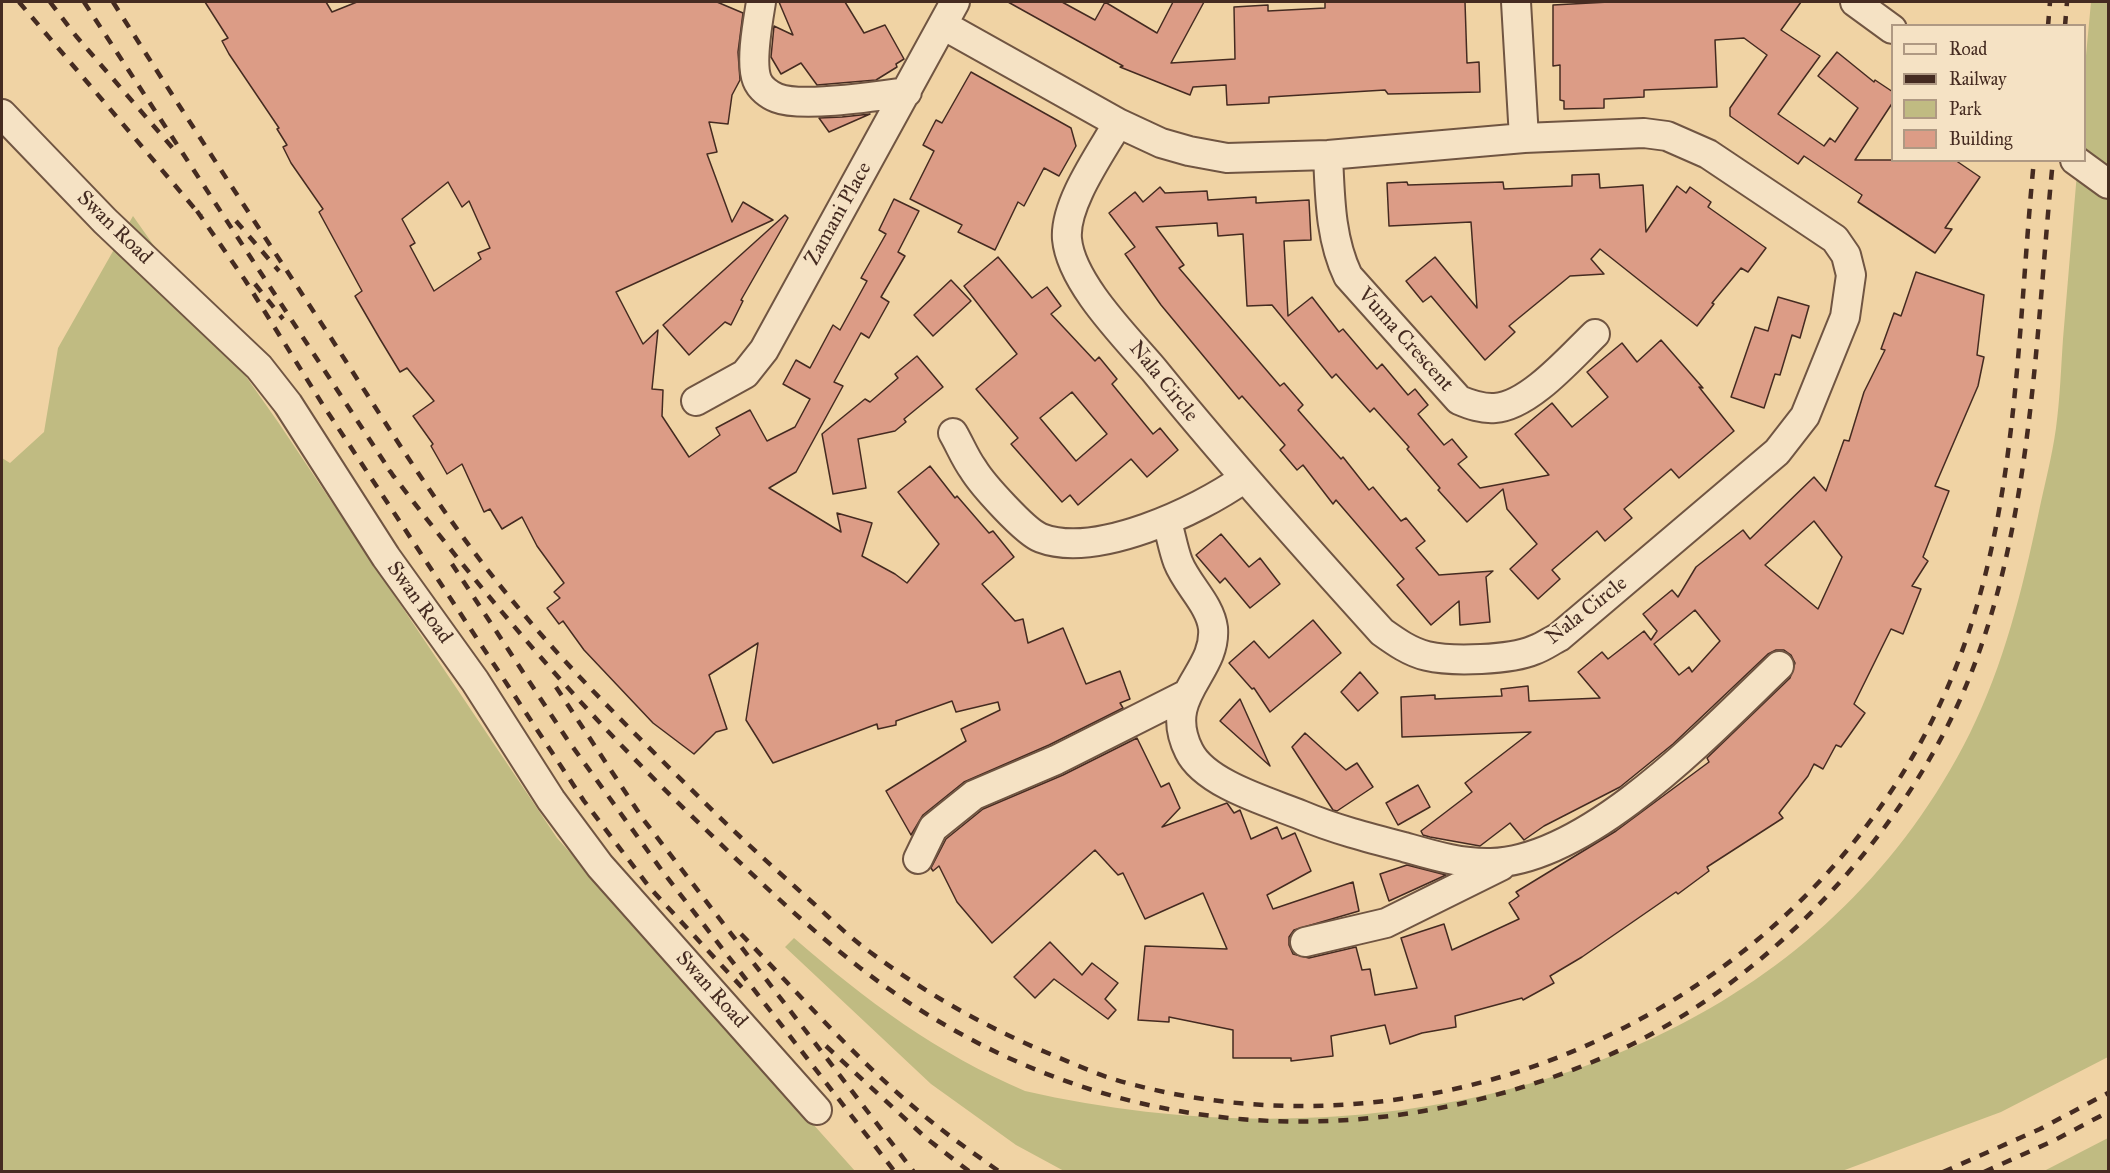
<!DOCTYPE html>
<html>
<head>
<meta charset="utf-8">
<style>
	body { margin:0 }
	#map { position:relative; width:2110px; height:1173px; overflow:hidden; background:#f0d3a4; font-family:"IM FELL Great Primer",serif }
	canvas { display:block }
	.frame { position:absolute; inset:0; border:3px solid #452b21; pointer-events:none }
	.legend { position:absolute; left:1891px; top:24px; width:195px; height:138px; box-sizing:border-box; background:#f5e2c4; border:2px solid #af9983; margin:0; padding:8px 10px; list-style:none; font-size:18px; color:#452b21 }
	.legend li { display:flex; align-items:center; gap:12px; height:30px }
	.legend b { width:30px; border:2px solid #af9983 }
</style>
</head>
<body>
<div id="map">
<canvas width="2110" height="1173"></canvas>
<div class="frame"></div>
<ul class="legend">
<li><b style="height:8px;background:#f5e2c4"></b>Road</li>
<li><b style="height:8px;background:#452b21"></b>Railway</li>
<li><b style="height:16px;background:#c0bb82"></b>Park</li>
<li><b style="height:16px;background:#dc9c86"></b>Building</li>
</ul>
</div>
<script>
const c = document.querySelector('canvas').getContext('2d');
c.lineJoin = 'round';
function fill(path, color) { c.fillStyle = color; c.fill(path, 'evenodd'); }
function trace(path, color, width, dash) { c.strokeStyle = color; c.lineWidth = width; c.lineCap = dash ? 'butt' : 'round'; c.setLineDash(dash || []); c.stroke(path); }
function write(font, color, halo, rows, align = 'center') {
  c.font = font + ' "IM FELL Great Primer",serif'; c.lineWidth = 4.5; c.setLineDash([]); c.textBaseline = 'middle'; c.strokeStyle = halo; c.fillStyle = color; for (const [text, x, y, turn = 0] of rows) {
    c.save(); c.translate(x, y); c.rotate((+turn || 0) * Math.PI / 180); c.textAlign = isNaN(turn) ? turn : align; if (halo) c.strokeText(text, 0, 0); c.fillText(text, 0, 0); c.restore();
  }
}
fill(new Path2D(`
	M2091,2h17v1055l-107,55 -159,59h-778l-48,-26 -85,-61 -146,-137 9,-9c71,62 144,116 231,153 359,82 773,-13 945,-358 34,-69 52,-142 68,-217 6,-29 14,-59 18,-88 4,-29 5,-60 7,-89 5,-60 10,-119 15,-178l6,-1v-83z
	M133,216l145,206 279,416 298,333 -853,1v-714l8,5 34,-31 14,-84z
	M2108,1138v33h-64z`), '#c0bb82');
const building = new Path2D(`
	M205,2h121l6,10 25,-10h360l26,11 -5,39 2,28 -8,15 -4,29 -19,-2 8,30 -10,2 25,68 11,-20 30,18 -157,72 27,52 15,-14 -6,59 11,1 -1,26 27,41 31,-22 -4,-7 34,-18 17,31 28,-14 15,-28 -27,-15 13,-24 14,8 23,-43 7,5 27,-49 -6,-3 25,-44 -7,-4 15,-31 25,12 -21,41 7,4 -24,41 8,5 -20,36 -8,-5 -27,49 9,4 -47,86 -27,16 72,44 -4,-19 35,10 -10,33 33,18 12,9 32,-39 -41,-52 32,-26 25,32 2,-2 32,37 4,-2 21,26 -32,27 33,37 8,-2 5,24 35,-15 23,56 34,-13 10,28 -10,4 3,5 -74,37 -85,37 -41,33 -12,20 -25,-44 80,-50 -5,-12 39,-19 -2,-8 -42,10 -4,-11 -56,20v4l-18,4 -1,-5 -104,39 -27,-43 12,-77 -49,32 18,54 -11,3 -22,22 -41,-31 -69,-73 -21,-29 -4,3 -12,-16 13,-10 -6,-6 10,-9 -27,-37 -15,-29 -20,12 -12,-20 -6,3 -22,-48 -15,10 -16,-28 2,-2 -20,-28 21,-15 -27,-33 -7,4 -20,-33 -25,-43 7,-5 -43,-79 4,-3 -32,-46 -8,-16 4,-2 -10,-16 2,-1 -50,-74 -7,-13 6,-3zM448,182l14,25 7,-6 21,47 -12,5 3,6 -47,32 -24,-45 5,-3 -13,-24z
	M779,2h66l19,31 21,-8 19,34 -8,5 1,3 -21,13 -59,5 -16,-22 -20,11 -10,-17 3,-31 19,9z
	M1008,2h54l33,18 10,-18 52,31 16,-31h31l-33,61 64,-4 -1,-52 34,-2v6l57,-3v-6h140l2,61 12,-1 1,30 -92,2 -3,-4 -116,7v6l-42,2 -1,-20 -33,2 -3,8 -70,-28 3,-1z
	M1609,2h192l-20,28 39,26 -42,58 46,32 6,-8 5,4 23,-34 -40,-32 19,-24 37,30 1,-2 18,12v10l-38,58h100l25,17 -35,51 7,1 -17,24 -77,-51 4,-7 -58,-39 -6,8 -68,-48v-8l37,-53 -23,-17 -29,2 2,47 -73,3v7l-40,2v9l-40,1v-8l-4,-1v-35l-7,1v-61z
	M971,72l100,56 5,18 -17,30 -15,-8 -20,38 -6,-4 -23,48 -37,-18 4,-7 -52,-26 24,-48 -11,-6 13,-25 6,3z
	M870,114l-41,18 -10,-14 23,-1z
	M1599,174l1,14 43,-3 3,47 31,-46 9,7 4,-6 21,15 -3,5 58,41 -18,24 -7,-4 -29,35 2,1 -17,22 -97,-77 -9,10 13,15 -34,2 -61,50 6,6 -30,28 -54,-64 -8,6 -17,-21 29,-24 42,51 -6,-86 -82,4 -2,-43 20,-1 1,3 95,-3 1,7 68,-3v-11z
	M1160,187l5,6 42,-2 1,9 48,-3v6l53,-3 2,40 -27,1 4,75 24,-19 27,35 4,-3 34,40 5,-5 26,31 7,-6 13,16 -10,9 26,31 8,-6 15,18 -9,7 22,24 69,-13 -34,-41 37,-31 20,24 36,-30 -21,-25 35,-29 15,19 24,-22 42,48 -4,-1 35,44 -55,47 -8,-9 -47,40 8,9 -27,23 -8,-10 -45,39 8,9 -22,20 -28,-30 27,-25 -30,-35 -4,-20 -36,33 -29,-32 2,-2 -33,-39 2,-2 -35,-39 -4,4 -34,-38 -4,4 -60,-73 -25,1 -4,-72 -25,2 -1,-13 -61,4 28,38 -5,3 101,118 4,-3 19,22 -5,5 43,49 2,-2 26,33 4,-3 28,34 5,-3 19,23 -9,7 23,27 54,-4 -7,6 4,45 -30,3 -1,-24 -28,24 -34,-40 7,-6 -68,-79 -3,4 -30,-39 -6,5 -17,-20 5,-5 -43,-49 -3,3 -19,-23 -59,-71 -36,-51 10,-7 -26,-34 26,-21 8,10z
	M785,215l3,3 -47,82 2,1 -12,24 -6,-3 -36,33 -26,-30z
	M998,257l34,41 15,-11 14,19 -10,8 44,47 4,-4 18,22 -5,5 41,50 7,-6 18,22 -31,27 -16,-18 -53,46 -8,-10 -8,7 -51,-58 7,-6 -42,-49 41,-35 -53,-68zM1072,392l35,42 -31,27 -36,-43z
	M1916,272l68,23 -7,60 7,2 -6,29 -43,100 14,5 -26,66 5,4 -16,25 9,3 -18,45 -12,-5 -37,75 11,9 -24,34 -5,-2 -13,24 -9,-5 -6,12 -29,37 4,5 -76,49 2,4 -31,23 -2,-2 -94,65 -32,19 4,7 -31,17 -1,-2 -67,18 1,11 -34,6 -32,11 -5,-19 -54,11 2,20 -42,5v-3h-58v-28l-64,-13v5l-31,-2 7,-74 82,3 -24,-56 -58,26 -22,-46 -5,2 -23,-25 -103,93 -35,-41 -18,-36 -6,5 -2,-3 15,-29 37,-30 80,-34 74,-37 24,49 8,-4 11,25 -18,19 65,-24 7,10 6,-3 11,29 26,-12 5,12 13,-6 16,38 -44,24 6,14 80,-27 6,29 -65,19 -5,7v8l4,9 16,4 47,-11 6,23 8,-1 5,26 42,-7 -16,-50 43,-14 8,26 67,-31 -10,-16 10,-7 -3,-4 100,-61 93,-69 -2,-4 83,-80 5,-15 -4,-8 -7,-5h-8l-8,4 -95,90 -53,43 -76,39 -20,14 -14,-17 -30,23 -50,-9 -7,-2 -2,-4 51,-39 -7,-9 66,-51 -129,5 -1,-40 34,-2v4l67,-3 -1,-7 27,-3 1,15 71,-3 -22,-26 24,-20 6,7 36,-28 7,9 6,-9 -14,-17 29,-24 6,7 18,-30 47,-37 7,9 64,-62 12,14 18,-51 5,1 15,-49 21,-42 -4,-1 13,-36 7,3zM1814,521l28,36 -24,52 -53,-44zM1695,610l25,31 -28,31 -3,-5 -10,8 -25,-31z
	M951,280l20,21 -38,35 -19,-21z
	M1778,297l31,9 -9,32 -8,-3 -12,40 -5,-1 -11,34 -33,-11 24,-70 13,4z
	M917,356l26,31 -39,32 2,3 -11,9 -37,8 8,49 -33,6 -11,-60 43,-35 5,3 28,-24 -3,-4z
	M1221,534l28,33 11,-9 20,26 -30,24 -25,-30 -5,5 -24,-28z
	M1313,620l28,33 -71,59 -16,-24 -2,1 -23,-26 25,-22 15,17z
	M1360,672l18,21 -20,18 -17,-19z
	M1240,699l30,67 -50,-45z
	M1305,733l41,37 11,-7 16,24 -36,24 -4,-1 -41,-63z
	M1418,785l12,22 -32,18 -12,-22z
	M1407,865l39,10 -57,26 -9,-27z
	M1050,942l32,33 10,-12 26,20 -13,16 11,11 -8,9 -54,-40 -19,19 -21,-21z`);
fill(building, '#dc9c86');
trace(building, '#452b21', 1.5);
const street = new Path2D(`
	M761,2c-3,19 -11,60 -4,78 3,8 12,15 20,18 25,10 101,-2 130,-6
	M1516,2l8,136
	M1855,2l37,27
	M943,25l175,98 43,20 28,8 38,7 101,-3 196,-17 120,-5 23,3 41,18 127,85 11,16 5,20 -6,42 -40,99 -28,36 -218,185c-8,4 -16,10 -25,13 -23,10 -82,12 -107,6 -17,-4 -31,-14 -45,-24 -78,-86 -155,-172 -228,-262 -28,-33 -83,-87 -87,-131 -3,-35 34,-86 51,-116
	M2,114l103,107 154,146 29,37 98,153 89,124 76,119 49,66 217,244
	M1328,155c2,42 2,83 20,121l111,124c12,5 23,9 36,8 34,-2 76,-51 100,-74
	M2075,160l33,24
	M696,401l49,-27 19,-24 191,-348
	M953,433c7,12 12,25 20,36 9,15 52,63 68,69 55,21 157,-27 202,-59
	M1167,522c4,13 6,27 11,40 9,23 32,42 35,66 4,46 -52,67 -24,123 16,33 80,51 112,64 33,14 68,23 103,32 28,8 57,17 87,16 99,-3 220,-132 288,-197
	M918,859l15,-31 41,-33 82,-35 129,-65
	M1305,942l81,-19 115,-57`);
trace(street, '#705542', 32);
trace(street, '#f5e2c4', 28);
trace(new Path2D(`
	M19,2l182,214
	M50,2l26,34 101,117
	M84,2l310,475
	M113,2c71,112 143,222 216,333 58,90 114,182 182,264 58,71 124,135 189,199 36,36 74,70 112,104 19,17 37,35 58,50 58,43 119,77 185,104 24,10 48,21 72,27 333,90 698,-91 827,-411 65,-161 63,-341 80,-512
	M2048,26l2,-24
	M2065,26l2,-24
	M197,211l48,69 78,125 261,396 66,87 98,106
	M236,221l43,50
	M255,284l28,35
	M389,470c97,128 195,243 311,354 67,65 135,131 214,182 214,138 463,150 695,49 155,-68 299,-222 361,-379 63,-157 66,-348 83,-516
	M452,564l115,175 96,133 232,300
	M556,687l87,132 271,353
	M741,934c63,65 124,136 196,192 20,16 42,31 63,46
	M826,1046l100,92 44,34
	M1943,1172l97,-43 68,-36
	M1984,1172l71,-32 53,-28`), '#452b21', 4.5, [10, 10]);
write('21px', '#452b21', '#f5e2c4', [
	["Zamani Place",839,214,-61],
	["Swan Road",114,228,44],
	["Vuma Crescent",1405,340,48],
	["Nala Circle",1163,382,51],
	["Swan Road",419,603,54],
	["Nala Circle",1587,611,-38],
	["Swan Road",711,990,48]
]);
</script>
</body>
</html>
